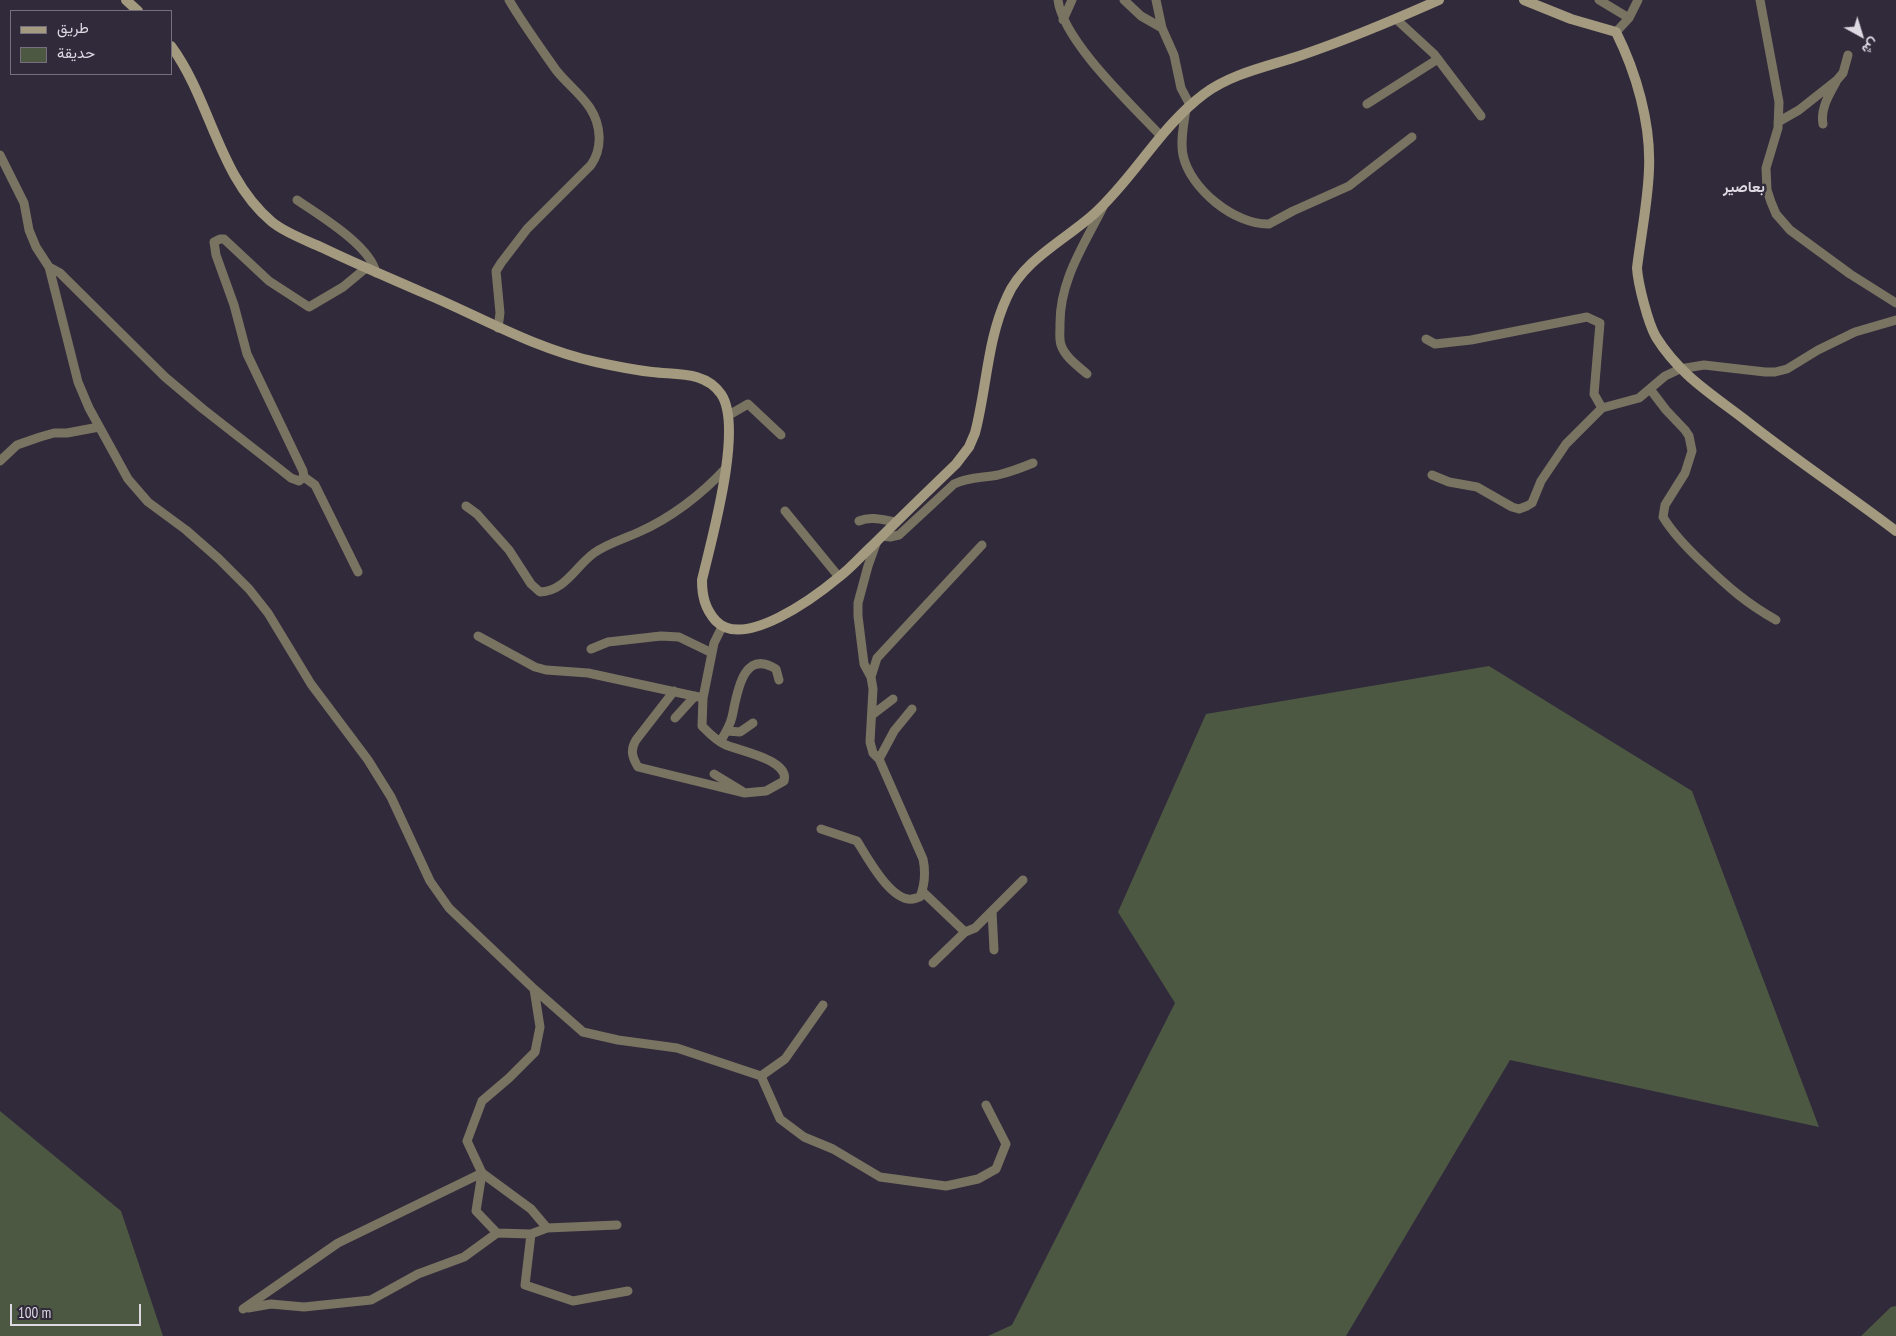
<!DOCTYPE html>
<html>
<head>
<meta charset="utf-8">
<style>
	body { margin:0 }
	#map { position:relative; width:1896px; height:1336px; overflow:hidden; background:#312a3a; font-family:"PT Sans Narrow",Vazirmatn,sans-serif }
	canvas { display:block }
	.legend { position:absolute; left:10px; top:10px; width:162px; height:65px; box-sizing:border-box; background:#312a3a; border:1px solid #76707e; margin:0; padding:6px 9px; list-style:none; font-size:15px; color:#ddd9e3 }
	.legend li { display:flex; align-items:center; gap:10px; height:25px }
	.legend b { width:25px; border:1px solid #76707e }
	.north { position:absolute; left:1836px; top:10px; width:50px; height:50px; -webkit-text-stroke:4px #312a3a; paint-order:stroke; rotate:141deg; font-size:14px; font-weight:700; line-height:20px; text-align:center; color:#ddd9e3 }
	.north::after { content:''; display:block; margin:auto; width:18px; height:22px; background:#ddd9e3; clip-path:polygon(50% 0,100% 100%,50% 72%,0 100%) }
	.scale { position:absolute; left:10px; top:1304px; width:131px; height:22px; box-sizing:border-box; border:2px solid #ddd9e3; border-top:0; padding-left:6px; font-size:15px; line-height:18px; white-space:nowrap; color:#ddd9e3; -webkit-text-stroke:4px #312a3a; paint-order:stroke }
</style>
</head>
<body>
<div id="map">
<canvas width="1896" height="1336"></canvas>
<ul class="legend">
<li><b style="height:6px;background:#a39a7f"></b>طريق</li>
<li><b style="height:14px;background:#4d5843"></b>حديقة</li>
</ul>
<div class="north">ش</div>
<div class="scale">100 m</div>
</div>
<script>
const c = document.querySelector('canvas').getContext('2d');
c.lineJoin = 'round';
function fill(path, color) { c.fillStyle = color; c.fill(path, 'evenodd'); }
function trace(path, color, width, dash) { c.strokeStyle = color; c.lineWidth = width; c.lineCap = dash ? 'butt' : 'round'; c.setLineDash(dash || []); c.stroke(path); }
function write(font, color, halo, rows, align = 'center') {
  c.font = font + ' "PT Sans Narrow",Vazirmatn,sans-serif'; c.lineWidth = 5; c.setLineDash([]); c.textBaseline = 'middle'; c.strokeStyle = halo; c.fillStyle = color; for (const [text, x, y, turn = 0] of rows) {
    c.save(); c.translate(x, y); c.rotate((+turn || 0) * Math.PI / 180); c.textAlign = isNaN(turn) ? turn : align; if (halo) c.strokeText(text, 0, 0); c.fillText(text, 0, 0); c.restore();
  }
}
fill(new Path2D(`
	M1489,666l203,125 127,336 -309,-67 -164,276h-358l24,-11 163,-322 -57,-91 88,-198z
	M0,1111l121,100 42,125h-163z
	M1896,1306v30h-35l30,-29z`), '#4d5843');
trace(new Path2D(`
	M1058,0c5,41 74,105 103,136
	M1124,0l17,16 21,12
	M1156,0l6,28 12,27 7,33 9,17
	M1599,0l30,18
	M1760,0l19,102 -1,26 -12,40 1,22 4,12 5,12 14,16 60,44 46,29
	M1396,19l38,35 47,62
	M1063,20l9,-20
	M1616,32l13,-14 9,-18
	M1367,104l71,-45
	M1186,109c-2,15 -6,31 -3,46 7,34 52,70 86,69l24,-13 56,-25 63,-49
	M1778,122l21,-12 38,-30 6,-7 5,-18
	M1823,124c-3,-15 6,-29 13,-42
	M0,155l24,48 5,27 7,17 13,20 29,115 11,26 39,71 20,23 38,28 33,29 30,30 19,24 43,71 57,76 23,37 39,84 19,27 85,81 49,43 35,8 59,8 84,28 19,43 24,18 29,12 47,28 66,9 32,-7 18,-10 10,-25 -20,-39
	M297,200c22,15 74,46 79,73
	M49,267l11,6 105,104 38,32 78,61 10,8 8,3 5,-4 -1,-6 -56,-117 -13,-49 -18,-50 -2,-13 6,-3h4l45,42 40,26 34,-20 23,-19
	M498,328l2,-15 -4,-42 5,-8 26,-34 64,-64c12,-17 10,-40 -1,-57 -9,-14 -24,-25 -34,-38 -16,-23 -33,-46 -47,-70
	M1426,339l9,5 36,-4 116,-23 13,6 -6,71 8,14
	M1087,374c-9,-8 -22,-17 -26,-29 -2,-6 -1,-13 -1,-19 -1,-45 24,-81 43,-119
	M1650,389l16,21 19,20 4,6 3,15 -7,22 -20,32 -2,12c11,18 25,32 40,46 25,24 43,40 73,57
	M729,415l19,-11 33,31
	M0,461l17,-16 23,-8 14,-4h13l32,-6
	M1432,475l17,7 28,5 35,20 7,2 8,-3 5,-3 9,-22 25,-37 36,-36 37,-10 26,-22 15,-7 24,-4 61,7h10l12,-3 31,-19 37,-18 41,-12
	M304,477l11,8 43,87
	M466,506l11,8 32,36 22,34 9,8c25,-1 35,-25 54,-39 14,-10 30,-14 45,-21 32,-14 63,-38 86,-63
	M785,511l54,66
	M859,521c12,-5 24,-1 37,1
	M882,536l8,1 9,-2 55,-51c14,-7 29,-6 44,-9 12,-3 23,-7 35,-12
	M478,636l57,31 11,3 42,3 115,25 11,-55 8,-16
	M591,649l17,-7 53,-6 18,1 33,16
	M871,677l6,-19 105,-113
	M674,691l-38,49c-6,10 -4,17 2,27l106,26 22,-2 18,-10c6,-21 -44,-30 -58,-36 -10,-4 -17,-12 -24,-19l1,-28
	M872,715l21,-16
	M675,718l20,-22
	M727,731l13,1 13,-9
	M720,742c5,-8 10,-16 12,-25 5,-22 10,-69 44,-48l3,11
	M879,759l15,-28 18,-22
	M714,774l28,17
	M821,829l36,12c10,16 31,55 51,58 4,1 8,-1 12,-2 5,-13 6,-24 3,-38l-44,-100 -6,-6 -3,-11 3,-53 -2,-12 -7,-13 -6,-48v-13l10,-37 9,-25
	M922,891l43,41 10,-4 48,-48
	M992,911l2,39
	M933,963l32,-31
	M761,1076l24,-17 38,-54
	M482,1173l-6,38 21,22 34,1 16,-6 -16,-19 -49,-36 -15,-32 15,-40 27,-23 26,-26 5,-25 -6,-38
	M547,1228l70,-3
	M531,1234l-6,51 48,16 55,-10
	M248,1308l23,-4 33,3 67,-7 47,-26 46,-17 33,-24
	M243,1309l95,-66 144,-70`), '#797362', 9);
trace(new Path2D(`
	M126,0l12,11
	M1524,0l47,19 45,13c20,40 35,91 33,137 -1,32 -8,66 -12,99 1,16 11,55 19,69 23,37 54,56 88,82 49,39 102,74 152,112
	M171,46c40,54 47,131 101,176 15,12 34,18 51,26 33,16 67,30 101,45 57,24 111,56 172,69 18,4 38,8 56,10 25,3 53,-1 69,22 23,33 -10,147 -19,186 0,16 3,29 14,41 28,29 99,-24 123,-44 12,-9 22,-21 33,-31 28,-28 56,-55 84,-82l13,-17 6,-14c12,-46 12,-93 32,-136 16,-37 58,-57 87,-83 40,-36 66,-87 110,-120 28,-21 66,-28 98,-39 47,-16 92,-35 137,-55`), '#a39a7f', 10);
write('bold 15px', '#ddd9e3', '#312a3a', [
	["بعاصير",1744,188]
]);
</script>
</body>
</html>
